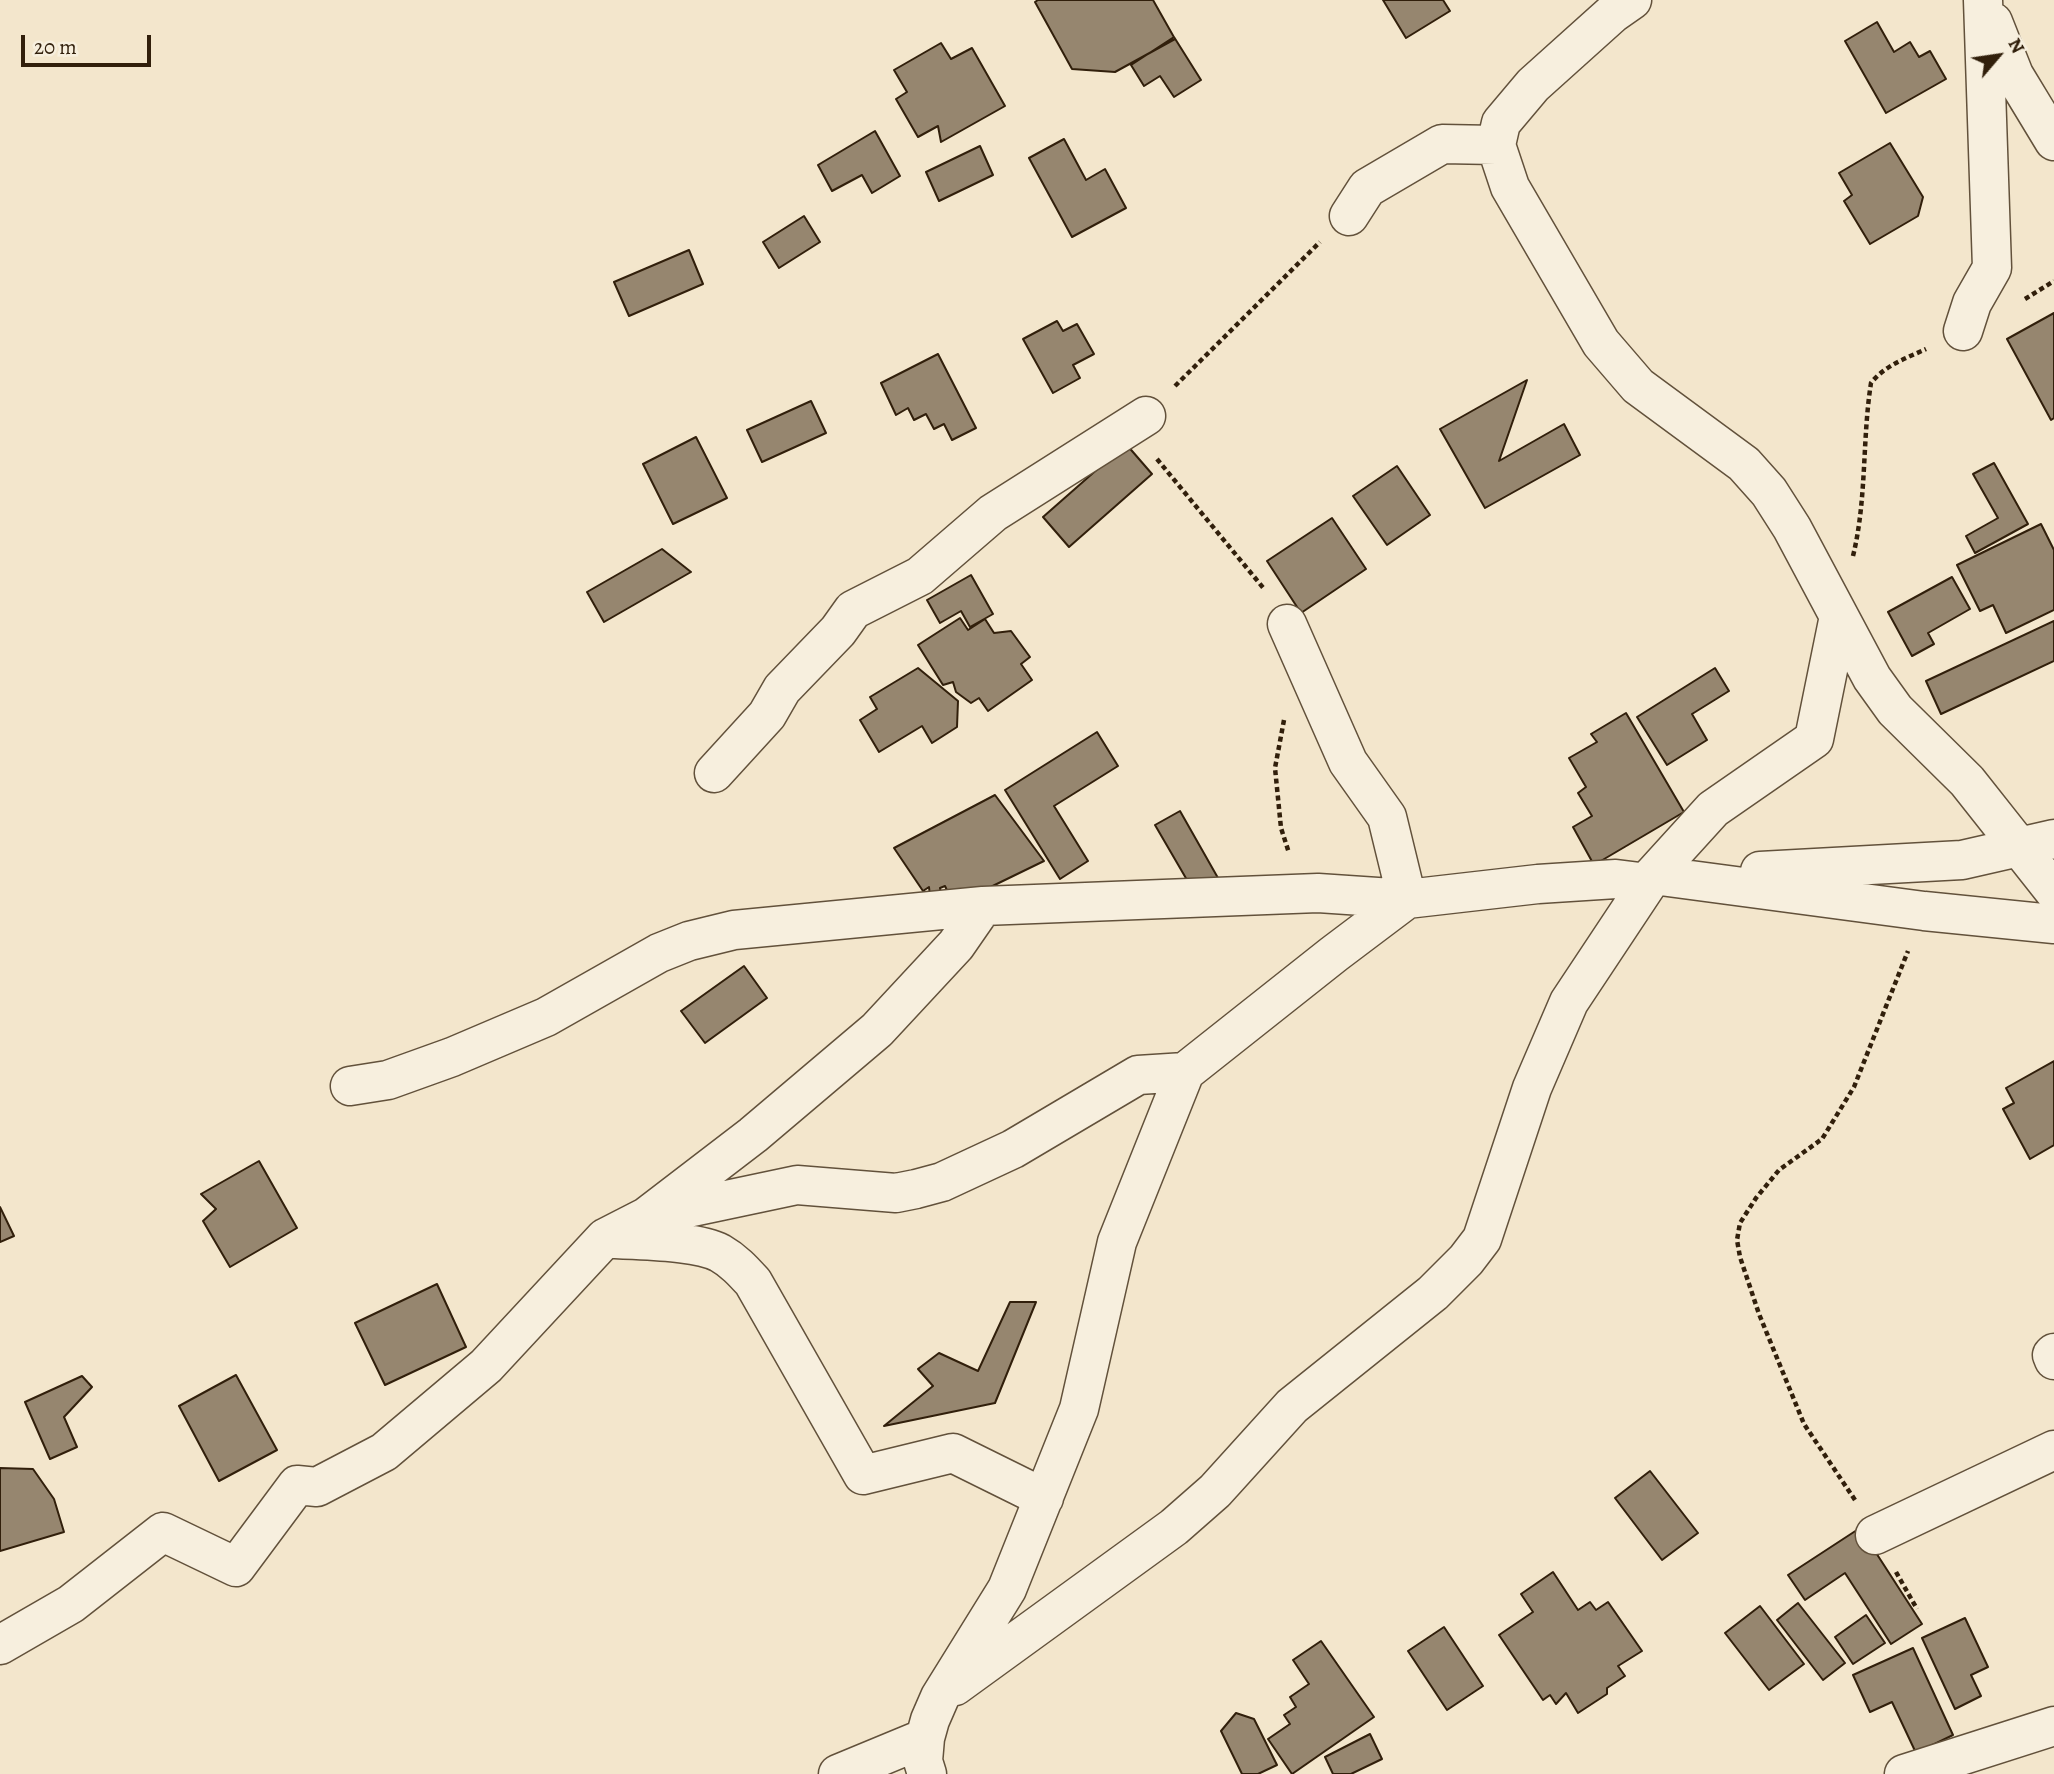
<!DOCTYPE html>
<html>
<head>
<meta charset="utf-8">
<style>
	body { margin:0 }
	#map { position:relative; width:2054px; height:1774px; overflow:hidden; background:#f3e6cc; font-family:Alegreya,serif }
	canvas { display:block }
	.north { position:absolute; left:1963px; top:21px; width:70px; height:70px; -webkit-text-stroke:5px #f7efde; paint-order:stroke; rotate:61deg; font-size:19px; font-weight:700; line-height:28px; text-align:center; color:#311f0b }
	.north::after { content:''; display:block; margin:auto; width:24px; height:32px; background:#311f0b; clip-path:polygon(50% 0,100% 100%,50% 72%,0 100%) }
	.scale { position:absolute; left:21px; top:35px; width:130px; height:32px; box-sizing:border-box; border:4px solid #311f0b; border-top:0; padding-left:9px; font-size:21px; line-height:24px; white-space:nowrap; color:#311f0b; -webkit-text-stroke:5px #f7efde; paint-order:stroke }
</style>
</head>
<body>
<div id="map">
<canvas width="2054" height="1774"></canvas>
<div class="north">N</div>
<div class="scale">20 m</div>
</div>
<script>
const c = document.querySelector('canvas').getContext('2d');
c.lineJoin = 'round';
function fill(path, color) { c.fillStyle = color; c.fill(path, 'evenodd'); }
function trace(path, color, width, dash) { c.strokeStyle = color; c.lineWidth = width; c.lineCap = dash ? 'butt' : 'round'; c.setLineDash(dash || []); c.stroke(path); }
const building = new Path2D(`
	M1038,0h115l22,39 -60,33 -43,-3 -37,-67z
	M1383,0h60l7,11 -44,27z
	M1877,22l17,30 16,-10 9,15 11,-6 16,28 -60,34 -41,-72z
	M1174,37l27,43 -27,17 -14,-21 -16,10 -13,-21z
	M941,43l10,16 21,-11 33,58 -64,36 -3,-16 -20,11 -22,-38 11,-7 -13,-22z
	M875,131l25,45 -28,17 -10,-18 -30,16 -14,-26z
	M1064,139l22,41 19,-11 21,39 -54,29 -43,-79z
	M1890,143l33,54 -5,19 -48,28 -26,-43 8,-6 -13,-22z
	M980,146l13,29 -54,26 -13,-29z
	M804,216l16,26 -41,26 -16,-26z
	M689,250l14,34 -74,32 -15,-34z
	M2054,313v105l-3,2 -44,-81z
	M1057,321l6,10 14,-7 17,30 -21,11 7,13 -27,15 -30,-54z
	M938,354l38,74 -24,12 -8,-16 -10,5 -8,-15 -12,6 -6,-12 -12,7 -15,-32z
	M1527,380l-28,81 65,-37 16,31 -95,53 -45,-79z
	M811,401l15,32 -64,29 -15,-32z
	M696,437l31,61 -54,26 -30,-60z
	M1126,444l26,30 -83,73 -26,-30z
	M1994,463l34,61 -53,29 -9,-17 32,-18 -25,-44z
	M1397,466l33,49 -43,30 -34,-49z
	M1332,518l34,51 -65,44 -34,-52z
	M2041,524l13,26v60l-48,23 -13,-28 -13,6 -23,-46z
	M662,549l29,23 -87,50 -17,-30z
	M971,575l22,39 -23,13 -9,-16 -21,12 -13,-23z
	M1952,577l18,32 -42,24 6,11 -22,12 -24,-44z
	M960,618l8,12 17,-11 9,14 17,-2 19,26 -9,7 11,16 -44,31 -9,-13 -8,5 -15,-11 -3,-10 -10,3 -25,-40z
	M2054,621v40l-113,53 -15,-33z
	M918,668l40,33 -1,26 -25,16 -10,-17 -43,26 -19,-32 17,-11 -7,-12z
	M1715,668l14,23 -37,23 15,26 -40,25 -30,-48z
	M1626,713l58,99 -90,53 -21,-38 19,-11 -14,-23 8,-6 -17,-29 28,-16 -6,-8z
	M1097,732l21,34 -64,40 34,55 -28,18 -55,-89z
	M995,795l49,66 -74,36h-20l-5,-11 -5,2 1,6 -11,2 -1,-9 -6,4 -29,-43z
	M1180,811l38,67 -24,14 -39,-67z
	M744,966l23,32 -62,45 -24,-32z
	M2054,1061v84l-24,14 -27,-50 11,-6 -8,-15z
	M259,1161l38,67 -67,39 -27,-46 13,-12 -15,-15z
	M0,1207l14,29 -14,6z
	M437,1284l29,63 -81,38 -30,-62z
	M1010,1302h26l-41,101 -111,23 49,-40 -15,-17 21,-16 39,18z
	M236,1375l41,75 -58,31 -40,-75z
	M82,1376l10,11 -28,30 13,30 -27,12 -25,-57z
	M0,1468l33,1 21,30 10,33 -64,19z
	M1650,1471l48,62 -36,27 -47,-62z
	M1860,1528l62,96 -31,20 -46,-71 -40,27 -17,-25z
	M1553,1572l25,38 12,-8 6,8 12,-8 34,49 -24,15 7,10 -18,12v6l-29,19 -12,-20 -10,11 -6,-9 -7,5 -44,-65 34,-23 -12,-18z
	M1798,1603l47,60 -22,17 -46,-60z
	M1760,1606l44,58 -35,26 -44,-57z
	M1866,1615l19,28 -32,21 -18,-27z
	M1965,1618l23,49 -17,8 10,21 -26,13 -33,-71z
	M1444,1627l39,59 -36,24 -39,-59z
	M1321,1641l53,76 -82,57 -24,-35 22,-15 -6,-9 12,-8 -6,-10 19,-13 -16,-24z
	M1913,1648l40,87 -37,18 -24,-51 -22,10 -17,-37z
	M1236,1713l18,6 23,46 -19,9h-16l-21,-43z
	M1370,1734l12,25 -31,15h-18l-8,-17z`);
fill(building, '#96866f');
trace(building, '#311f0b', 2);
const street = new Path2D(`
	M1632,0l-20,14 -79,71 -32,38 -5,22 14,42 91,156 37,43 106,78 25,28 23,36 80,150 23,32 72,71 87,110
	M1993,22l21,53 40,66
	M1349,216l18,-28 75,-44 54,1
	M1963,331l9,-28 20,-35 -9,-268
	M714,773l53,-58 15,-26 56,-58 15,-21 67,-34 73,-63 153,-97
	M1760,871l202,-11 92,-21
	M1653,875l60,-66 101,-70 25,-123
	M350,1086l38,-6 64,-23 94,-40 113,-64 30,-12 45,-11 249,-24 335,-13 89,6 131,-15 78,-5 32,4 5,-8 271,36 130,13
	M655,1215l142,-30 99,8 20,-4 26,-7 71,-33 125,-74 47,-3
	M605,1238c30,3 90,2 115,15 14,8 23,18 33,29l110,193 90,-22 91,45
	M2054,1353l-2,2 2,5
	M1875,1535l179,-85
	M0,1645l71,-41 92,-72 73,35 61,-82 20,2 67,-35 102,-86 119,-128 41,-21 107,-82 124,-105 79,-85 27,-39
	M955,1686l219,-159 41,-36 77,-85 141,-113 33,-33 16,-21 50,-151 37,-86 79,-119
	M838,1774l87,-36
	M927,1774l-4,-13 2,-23 5,-18 10,-23 67,-108 72,-180 38,-167 68,-170 149,-118 73,-55 -20,-82 -39,-55 -61,-138
	M1904,1774l150,-48`);
trace(street, '#62513b', 41);
trace(new Path2D(`
	M2025,299l29,-18
	M1175,386l145,-144
	M1157,459l108,131
	M1853,556c14,-57 9,-116 18,-173 14,-18 36,-25 55,-34
	M1284,720l-9,48 6,60 8,25
	M1855,1500l-51,-76 -45,-110 -19,-57 -3,-17 3,-17 16,-25 23,-28 43,-31 32,-52 54,-136
	M1896,1572l21,37`), '#311f0b', 4.5, [5, 3.5]);
trace(street, '#f7efde', 38);
</script>
</body>
</html>
